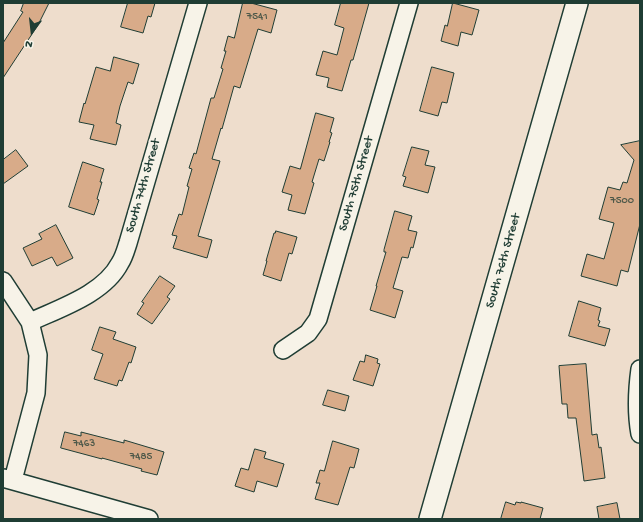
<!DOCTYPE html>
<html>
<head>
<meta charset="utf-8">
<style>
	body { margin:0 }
	#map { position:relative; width:643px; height:522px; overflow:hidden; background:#edc; font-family:"Gochi Hand",sans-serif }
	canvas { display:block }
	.frame { position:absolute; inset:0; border:4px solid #1f3d34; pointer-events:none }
	.north { position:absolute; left:12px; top:12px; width:40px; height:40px; -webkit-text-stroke:3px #f7f3e8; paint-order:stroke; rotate:195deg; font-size:11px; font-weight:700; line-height:16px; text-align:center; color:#1f3d34 }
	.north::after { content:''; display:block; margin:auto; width:14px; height:18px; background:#1f3d34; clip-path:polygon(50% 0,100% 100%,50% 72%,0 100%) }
</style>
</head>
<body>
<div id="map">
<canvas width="643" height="522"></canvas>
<div class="frame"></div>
<div class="north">N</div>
</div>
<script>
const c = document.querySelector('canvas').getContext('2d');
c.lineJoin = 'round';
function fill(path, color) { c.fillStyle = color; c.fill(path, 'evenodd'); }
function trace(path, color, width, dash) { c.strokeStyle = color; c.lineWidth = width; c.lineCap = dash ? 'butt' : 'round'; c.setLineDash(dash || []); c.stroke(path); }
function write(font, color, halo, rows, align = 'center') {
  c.font = font + ' "Gochi Hand",sans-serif'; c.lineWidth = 4; c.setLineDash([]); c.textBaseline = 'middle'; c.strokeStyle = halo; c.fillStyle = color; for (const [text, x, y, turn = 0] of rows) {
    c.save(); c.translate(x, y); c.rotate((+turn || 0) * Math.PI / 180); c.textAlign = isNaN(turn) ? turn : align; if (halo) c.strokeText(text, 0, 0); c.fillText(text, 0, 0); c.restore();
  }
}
const building = new Path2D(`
	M24,3h25l-11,22 -35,53v-35l20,-31 -2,-1z
	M128,3h27l-4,14 -3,-1 -5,17 -22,-6z
	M243,3h8l26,7 -6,23 -13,-4 -18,59 -6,-2 -12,43 -1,-1 -9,31 8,2 -22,75 14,4 -5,18 -34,-10 4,-12 -5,-1 7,-21 3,1 7,-28 -2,-1 5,-17 -3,-1 5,-15 2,1 15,-56h3l9,-29 -2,-1 5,-17h-2l4,-15 6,2z
	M341,3h28l-16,57h-2l-9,31 -15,-4 2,-9 -13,-3 7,-24 14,4 7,-27 -9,-3z
	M453,3l26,7 -7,25 -11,-3 -3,14 -17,-5 4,-16 2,1z
	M114,57l25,7 -6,20 -5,-2 -8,24 -4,17 5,2 -5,20 -26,-6 4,-14 -15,-3 5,-19 1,1 11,-37 14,4z
	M432,67l22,6 -7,30 -5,-1 -4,14 -18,-5z
	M316,113l18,5 -4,14 2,1 -3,9h1l-6,19 -5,-2 -7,23 2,1 -9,31 -17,-4 4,-15 -10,-3 8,-26 10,3z
	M640,141v83l-12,48 -7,-2 -4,16 -36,-10 6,-22 17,5 10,-36 -15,-4 9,-32 12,3 3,-8 4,1 7,-23 -13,-15z
	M412,147l17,4 -4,14 10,2 -7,26 -25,-7 3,-9 -3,-1z
	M16,150l12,16 -25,18v-24z
	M83,162l21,7 -4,13h2l-5,17 2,1 -5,15 -25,-8z
	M395,211l17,5 -4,14 9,2 -4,16 -2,-1 -3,11 -6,-1 -9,31 10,3 -8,27 -25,-8 7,-24h-1l10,-34h-2v-2z
	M56,225l17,33 -16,8 -5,-9 -20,9 -9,-18 19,-9 -3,-5z
	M276,231l21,6 -5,17 -3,-1 -8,28 -18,-6 4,-14h-1l8,-28h1z
	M160,276l15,10 -8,11 3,2 -18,25 -15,-10 7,-11 -2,-1z
	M579,301l22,7 -3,12 2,1 -2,5 12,3 -5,17 -36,-10z
	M100,327l16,5 -3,7 23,8 -5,16 -2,-1 -7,19 -3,-1 -2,6 -23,-7 9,-25 -11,-4z
	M366,355l12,4 -1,4 3,1 -7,22 -20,-6 7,-19 4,1z
	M586,364l6,71 5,-1 2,14 2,-1 4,31 -21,3 -8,-63h-8l-1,-14h-5l-3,-38z
	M328,390l21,6 -4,15 -22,-6z
	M65,432l16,4v-4l43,11v-3l40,12 -7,23 -16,-4 1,-2 -40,-11v1l-41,-11z
	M333,441l26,8 -5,19 -4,-1 -12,38 -23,-6 5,-16h-4l4,-13 4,1z
	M255,449l11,3 -2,6 20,6 -7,23 -20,-6 -3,11 -19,-6 6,-18 7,2z
	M506,502l9,3 1,-3 5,1v-1l22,6 -3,11h-39z
	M617,503l3,16h-21l-2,-12z`);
fill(building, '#d8ab89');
trace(building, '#1f3d34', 1);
const minor = new Path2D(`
	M3,281l27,41 8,33 -2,38 -23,87
	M30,322c30,-14 74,-28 90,-59 4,-6 6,-14 8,-20l70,-240
	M283,350l25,-17 10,-14 91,-316
	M640,369c-3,22 -4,43 0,65
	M3,478l146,41`);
const major = new Path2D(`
	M430,519l147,-516`);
trace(minor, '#1f3d34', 20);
trace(major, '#1f3d34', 24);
trace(minor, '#f7f3e8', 17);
trace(major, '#f7f3e8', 21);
write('11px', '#4d5849', null, [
	["7541",257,17],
	["7500",622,201],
	["7463",84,444],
	["7485",141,457]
]);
write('13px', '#1f3d34', '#f7f3e8', [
	["South 75th Street",357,184,-74],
	["South 74th Street",144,186,-74],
	["South 76th Street",504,261,-74]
]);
</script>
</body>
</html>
